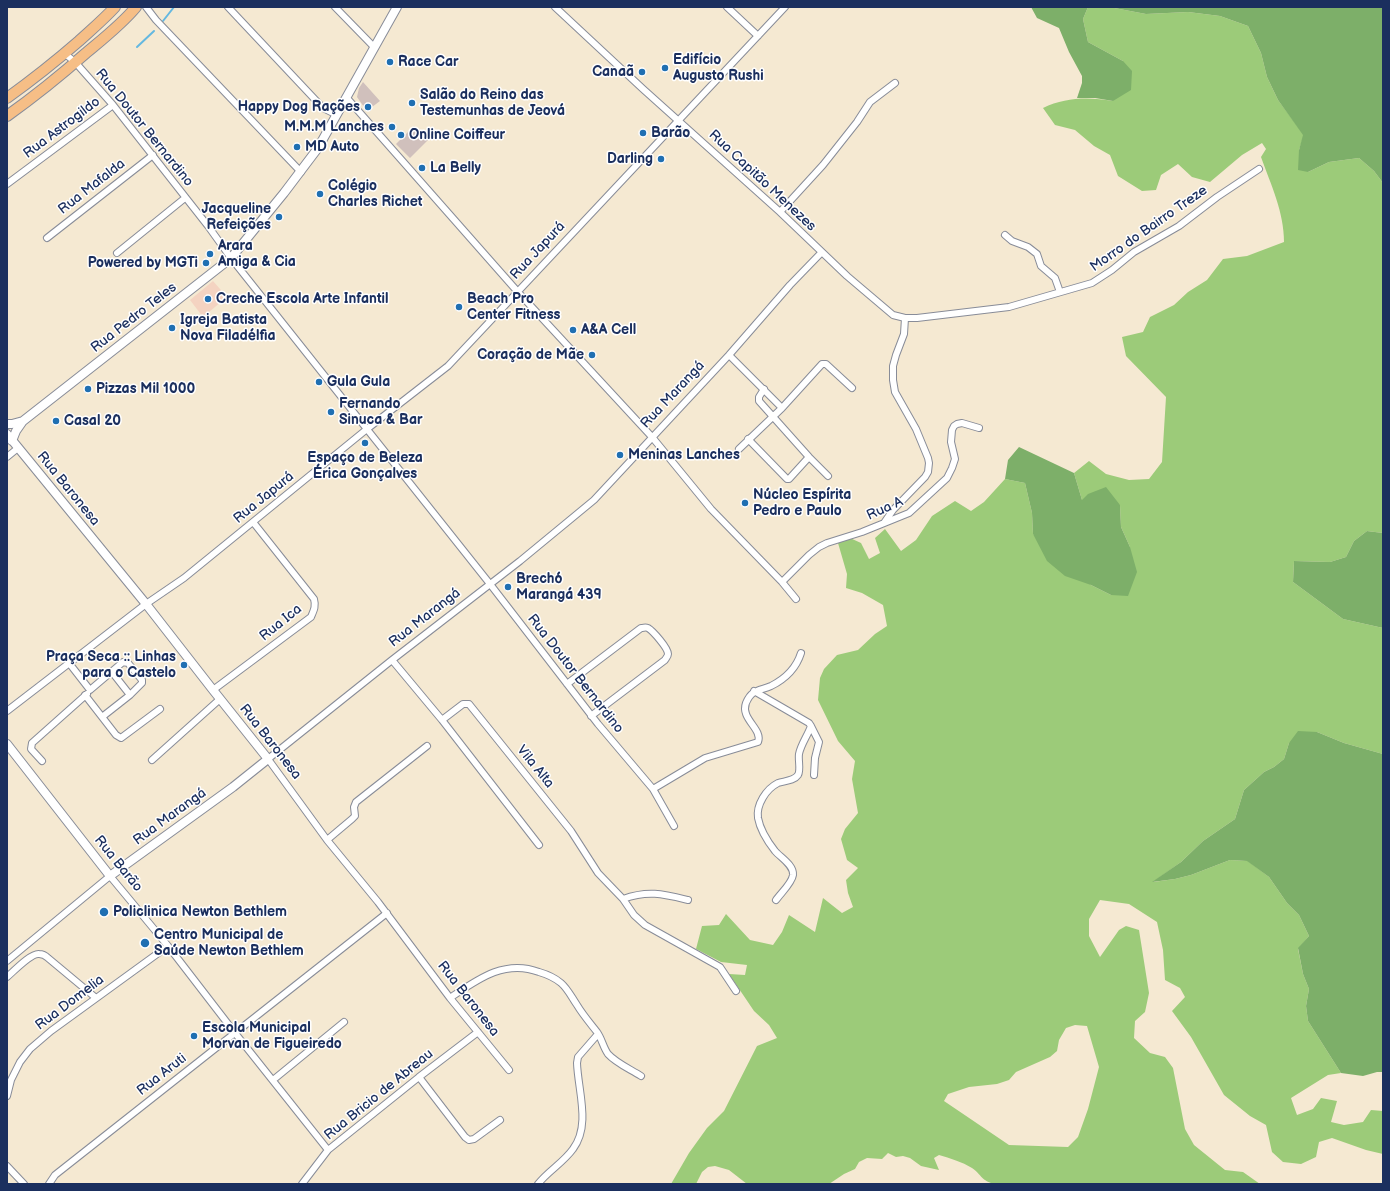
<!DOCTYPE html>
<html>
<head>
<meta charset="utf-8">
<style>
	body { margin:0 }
	#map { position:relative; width:1390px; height:1191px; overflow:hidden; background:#f5e9d2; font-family:"Balsamiq Sans",sans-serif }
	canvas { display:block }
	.frame { position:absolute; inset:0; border:8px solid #1b2f5e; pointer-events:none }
</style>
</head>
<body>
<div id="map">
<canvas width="1390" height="1191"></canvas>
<div class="frame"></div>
</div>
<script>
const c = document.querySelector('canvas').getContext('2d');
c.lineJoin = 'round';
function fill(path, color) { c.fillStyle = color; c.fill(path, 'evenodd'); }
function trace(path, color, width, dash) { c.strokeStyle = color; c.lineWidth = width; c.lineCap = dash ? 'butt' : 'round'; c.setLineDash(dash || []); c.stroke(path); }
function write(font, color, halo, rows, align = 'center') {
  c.font = font + ' "Balsamiq Sans",sans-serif'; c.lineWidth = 3; c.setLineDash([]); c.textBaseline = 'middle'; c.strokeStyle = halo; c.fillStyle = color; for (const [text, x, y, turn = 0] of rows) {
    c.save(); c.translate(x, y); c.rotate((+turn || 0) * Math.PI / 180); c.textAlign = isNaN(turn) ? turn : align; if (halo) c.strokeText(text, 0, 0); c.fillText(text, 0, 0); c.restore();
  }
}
fill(new Path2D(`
	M213,281l14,16 -24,20 -13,-17z`), '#f4d3c1');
fill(new Path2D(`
	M363,82l17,19 -8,6 -4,-4 -4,4 -7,-10 2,-9z
	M414,126l14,14 -18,18 -14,-14z`), '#d0c0bc');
fill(new Path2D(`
	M1088,7h21l37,7 42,-2 32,4 28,10 13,27 6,24 11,23 26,35 -5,15 9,22 21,-10 30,-4 15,13 9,12v350l-16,-2 -13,10 -8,16 -16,5 -36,-1 -1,21 50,37 40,9v56l-1,12 1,1v57l-39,-11 -27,-11 -28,11 -5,16 -10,8 -10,5 -20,18 -9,29 -32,22 -22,21 -28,20 22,-3 16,-4 39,-15 18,1 21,16 18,26 12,12 10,21 -11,13 5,25 6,15 -3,17 2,15 33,52 -13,2 -37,23 6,17 16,-6 8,-11 16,3 -6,21 13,3 19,-3 8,-12 12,1v43l-17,-4 -34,-12 -13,4 -3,15 -15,7 -18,-2 -11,-10 -6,-27 -16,-9 -26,-21 -33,-58 -19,-26 13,-14 -5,-9 -15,-8 -2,-30 -6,-28 -28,-18 -29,-4 -11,19v17l11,21 19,-27 7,-4 13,4 10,63 -4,19 -10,9 -1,17 16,15 15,4 8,11 12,61 9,16 31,25 18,2 17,12h-265c-14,-3 -13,-9 -23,-16 -10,-6 -22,-10 -33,-13l-5,3 5,12 -18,-4 -11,-8 -7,-2 -7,1 -8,-4 -6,6 -15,-1 -8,4 -4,7 -11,5 -15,10h-82l-18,-14 -14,-4 -7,1 -6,5 -6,12h-25l18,-31 18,-25 17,-17 33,-65 20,-8 -8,-13 -15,-14 -25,-37 16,1 2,-10 -26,-3 -25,-13 6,-23 17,-1 7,-11 24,26 23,5 9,-13 7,-17 26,17 8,-34 19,15 11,-6 -5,-14 -2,-13 12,-12 -11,-8 -6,-21 4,-10 13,-16 -6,-34 3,-18 -17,-20 -20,-41 2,-22 4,-9 13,-14 21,-5 17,-16 12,-8 -4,-21 -21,-12 -16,-5 1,-14 -9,-31 12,-5 11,5 8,16 11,-6 -5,-15 10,-9 16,22 15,-11 16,-24 23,-15 16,10 13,-9 21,-23 20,4 7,30 1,21 58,51 20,10 19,-48 -9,-20 -1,-22 -38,-5 -8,-27 15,-12 17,13 23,6 20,-1 13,-17 4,-65 -40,-41 -4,-19 21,-5 7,-15 24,-12 14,-13 19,-12 16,-21 24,-3 37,-14c0,-30 -13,-57 -23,-85l5,-8 -4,-6 -20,12 -32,27 -18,-5 -14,-13 -17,11 -5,15 -14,1 -24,-15 -8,-21 -16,-9 -19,-16 -20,-5 -12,-17c23,-11 46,-11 70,-7l10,-40 -35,-19 -5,-23zM1075,1025l12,1 12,41 -11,42 -10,28 -10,10 -59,-2 -65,-44 4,-7 21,-7 28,-3 12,-4 7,-8 34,-15 7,-6 2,-11 7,-12z`), '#9ccb79');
fill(new Path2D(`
	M1031,7h57l-5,12 5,23 35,19 9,10 -1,19 -18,11 -18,-3h-18l5,-15v-7l-13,-24 -10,-24 -22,-10z
	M1109,7h274v176l-9,-12 -15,-13 -30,4 -21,10 -10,-2 1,-20 4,-15 -25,-35 -11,-23 -6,-24 -13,-27 -28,-10 -32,-4 -42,2z
	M1019,447l55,26 8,27 6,-6 18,-7 14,18 1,22 9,20 7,25 -9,24 -17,-1 -20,-10 -26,-9 -18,-15 -14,-27 -1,-21 -7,-30 -20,-4 3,-19z
	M1367,531l16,2v95l-40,-9 -50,-37 1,-21 36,1 16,-5 8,-16z
	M1298,731l19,1 27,11 39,11v318h-6l-14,4 -22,-3 -33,-52 -2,-15 3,-17 -6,-15 -5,-26 11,-12 -10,-21 -12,-12 -18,-26 -22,-16 -17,-1 -39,15 -16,4 -23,3 29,-20 22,-21 32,-22 9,-29 20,-18 10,-5 10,-8 5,-16z`), '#7daf69');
trace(new Path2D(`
	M163,21l11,-14
	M137,47l17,-16`), '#64b8e0', 2);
const minor = new Path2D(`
	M146,7l10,13 145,152
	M228,7l95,101 14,7
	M335,7l39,40
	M555,7l88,82 137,123 67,64 46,39 12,3h12l92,-11 83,-24 20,-13 22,-18 45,-26 38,-29 42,-28
	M727,7l31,29
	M64,53l11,9 38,43 95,121 23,32 259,326 108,140 55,65 21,37
	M346,97l171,194 135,146 59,72 71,73 14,17
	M7,184l106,-79
	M780,212l43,-47 34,-43 13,-20 25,-19
	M1005,235l7,6 16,6 9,7 4,12 14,12 5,14
	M47,238l106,-83
	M117,253l68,-55
	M729,355l53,53
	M764,389l-5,8v4l50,56 19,19
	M748,439l39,40h2l20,-22
	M739,449l43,-41 40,-44h4l26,24
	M7,457l11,-9
	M884,523l9,-13 32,-33 3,-5 1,-9 -1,-5 -12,-29 -21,-37 -2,-12v-14l3,-11 8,-21 1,-16
	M782,582l27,-27 10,-8 8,-4 35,-11 47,-19 38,-35 5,-10 3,-9 -4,-17 1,-12 2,-4 3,-2 5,-1 17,5
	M392,660l50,60 97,125
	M69,663l21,27 33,-28 5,1 14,17v3l-12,12 -18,-23
	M567,684l74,-56c3,0 4,-1 7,0 5,3 20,20 20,26 0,2 -2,4 -3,6l-74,56
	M213,690l98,-73c3,-7 5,-11 3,-18l-61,-77
	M754,691l55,32 2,3c-3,9 -10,18 -12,28 -1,6 2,16 -1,21 -4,6 -14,6 -20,8 -12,6 -22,22 -20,35 2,11 10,24 17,33 5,6 19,14 18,24 -1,8 -12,18 -17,25
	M85,695l31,40 5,3 39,-29
	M7,711l139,-107 38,-26 183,-149 81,-63 337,-359
	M102,717l28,-22
	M442,720l21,-16h6l102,127 27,42 25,26 11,16 11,10 75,42 16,24
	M811,726l8,16 -4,16 -1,17
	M152,760l68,-61
	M42,761l-11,-12 1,-6 55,-49
	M653,789l52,-31 53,-16c5,-13 -18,-23 -12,-39 6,-14 13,-12 25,-17 14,-7 25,-17 30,-33
	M327,840l25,-21 3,-3 -1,-9 2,-5 71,-56
	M623,899c25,-9 40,-5 65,1
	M7,961l103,-85 58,70 67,87 93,117
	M7,977c7,-6 24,-24 32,-23 4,0 7,2 9,4l48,40
	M450,998c28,-19 55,-39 89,-26 7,2 16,6 22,11 7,6 11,15 16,22 6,10 13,18 20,27 5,7 6,15 11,22 8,9 22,15 33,22
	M509,1070l-59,-72 -72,-96 -51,-62 -59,-81 124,-99 128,-99 74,-61 135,-145 61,-70 31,-32
	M419,1077l46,60 4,3 5,-1 26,-19
	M273,1080l71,-58
	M7,1096l4,-16 9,-18 10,-13 21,-18 117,-85
	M7,1166l17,18
	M49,1184l6,-9 332,-262
	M302,1184l26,-34 91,-73 59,-45
	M538,1184c10,-13 25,-21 35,-35 18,-24 5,-58 4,-86l1,-6 20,-23`);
const tertiary = new Path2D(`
	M7,424h5l11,-3
	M7,434l139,170 67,86 55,69 -35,28 -123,89 -103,-132
	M12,441l4,-10 7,-10 208,-163 53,-65 34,-45 79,-141`);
const primary = new Path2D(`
	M7,98c25,-18 49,-37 72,-57 12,-11 25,-22 36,-34
	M7,116c28,-20 54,-41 79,-63 18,-15 36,-29 50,-46`);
trace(minor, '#888c98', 8);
trace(tertiary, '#888c98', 10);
trace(primary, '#888c98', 12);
trace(minor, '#fff', 6);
trace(tertiary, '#fff', 8);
trace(primary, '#f6be86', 10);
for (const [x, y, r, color] of [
	[390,62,4,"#1f6fb2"],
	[665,68,4,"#1f6fb2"],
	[642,72,4,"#1f6fb2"],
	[412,103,4,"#1f6fb2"],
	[368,107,4,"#1f6fb2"],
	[392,127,4,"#1f6fb2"],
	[643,133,4,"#1f6fb2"],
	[401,135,4,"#1f6fb2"],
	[297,147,4,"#1f6fb2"],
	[661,159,4,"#1f6fb2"],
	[422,168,4,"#1f6fb2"],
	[320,194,4,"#1f6fb2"],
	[279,217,4,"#1f6fb2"],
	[210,254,4,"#1f6fb2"],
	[206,263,4,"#1f6fb2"],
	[208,299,4,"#1f6fb2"],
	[459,307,4,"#1f6fb2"],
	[172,328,4,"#1f6fb2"],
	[573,330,4,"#1f6fb2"],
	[592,355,4,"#1f6fb2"],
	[319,382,4,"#1f6fb2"],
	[88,389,4,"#1f6fb2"],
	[331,412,4,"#1f6fb2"],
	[56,421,4,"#1f6fb2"],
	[365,443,4,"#1f6fb2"],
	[620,455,4,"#1f6fb2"],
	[745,503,4,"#1f6fb2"],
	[508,587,4,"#1f6fb2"],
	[184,665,4,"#1f6fb2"],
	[104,912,5,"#1f6fb2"],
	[145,943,5,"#1f6fb2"],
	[194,1036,4,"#1f6fb2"]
]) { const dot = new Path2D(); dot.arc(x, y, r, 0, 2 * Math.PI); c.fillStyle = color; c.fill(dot); trace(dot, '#fff', 1.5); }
write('bold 14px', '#1b2f5e', '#fff', [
	["Edifício",673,60],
	["Augusto Rushi",673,76],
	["Race Car",398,62],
	["Canaã",634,72,"right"],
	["Salão do Reino das",420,95],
	["Testemunhas de Jeová",420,111],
	["Happy Dog Rações",360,107,"right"],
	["M.M.M Lanches",384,127,"right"],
	["Barão",651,133],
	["Online Coiffeur",409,135],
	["MD Auto",305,147],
	["Darling",653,159,"right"],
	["La Belly",430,168],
	["Colégio",328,186],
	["Charles Richet",328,202],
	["Jacqueline",271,209,"right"],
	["Refeições",271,225,"right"],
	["Arara",218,246],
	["Amiga & Cia",218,262],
	["Powered by MGTi",198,263,"right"],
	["Creche Escola Arte Infantil",216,299],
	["Beach Pro",467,299],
	["Center Fitness",467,315],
	["Igreja Batista",180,320],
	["Nova Filadélfia",180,336],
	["A&A Cell",581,330],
	["Coração de Mãe",584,355,"right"],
	["Gula Gula",327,382],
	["Pizzas Mil 1000",96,389],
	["Fernando",339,404],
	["Sinuca & Bar",339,420],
	["Casal 20",64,421],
	["Meninas Lanches",628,455],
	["Espaço de Beleza",365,458,"center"],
	["Érica Gonçalves",365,474,"center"],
	["Núcleo Espírita",753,495],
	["Pedro e Paulo",753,511],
	["Brechó",516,579],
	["Marangá 439",516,595],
	["Praça Seca :: Linhas",176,657,"right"],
	["para o Castelo",176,673,"right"],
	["Policlinica Newton Bethlem",113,912],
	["Centro Municipal de",154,935],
	["Saúde Newton Bethlem",154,951],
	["Escola Municipal",202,1028],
	["Morvan de Figueiredo",202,1044]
], 'left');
write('14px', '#1b2f5e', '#fff', [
	["Rua Astrogildo",62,128,-37],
	["Rua Doutor Bernardino",144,128,51],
	["Rua Capitão Menezes",762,181,43],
	["Rua Mafalda",92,187,-38],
	["Morro do Bairro Treze",1149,229,-35],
	["Rua Japurá",538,251,-47],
	["Rua Pedro Teles",134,318,-38],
	["Rua Marangá",673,395,-47],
	["Rua Baronesa",68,489,51],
	["Rua Japurá",264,498,-39],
	["Rua A",885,509,-24],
	["Rua Marangá",425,618,-38],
	["Rua Ica",281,623,-39],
	["Rua Doutor Bernardino",575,674,52],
	["Rua Baronesa",270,742,52],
	["Vila Alta",535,767,51],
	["Rua Marangá",170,817,-36],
	["Rua Barão",118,864,51],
	["Rua Baronesa",468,999,52],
	["Rua Domelia",70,1003,-37],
	["Rua Aruti",162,1075,-38],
	["Rua Bricio de Abreau",379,1095,-39]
]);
</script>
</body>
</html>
